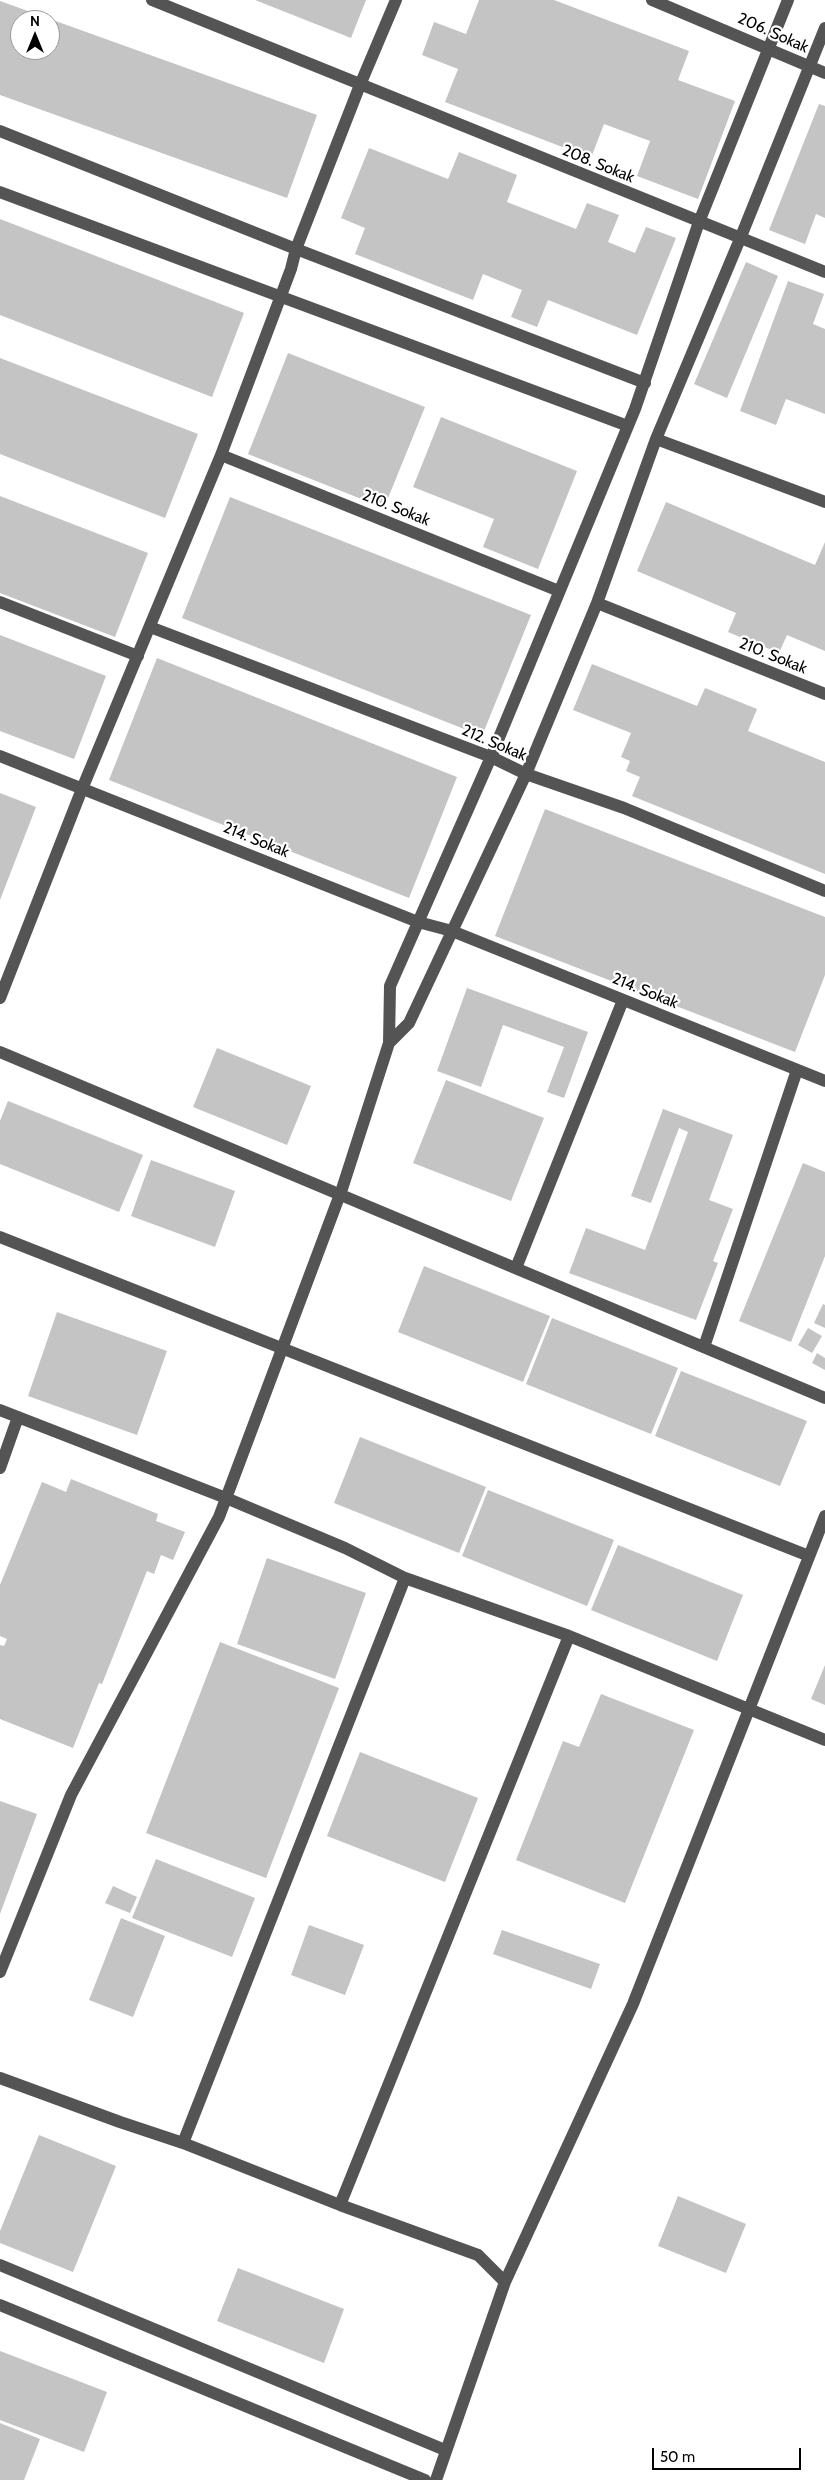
<!DOCTYPE html>
<html>
<head>
<meta charset="utf-8">
<style>
	body { margin:0 }
	#map { position:relative; width:825px; height:2480px; overflow:hidden; background:#fff; font-family:Cabin,sans-serif }
	canvas { display:block }
	.north { position:absolute; left:10px; top:10px; width:50px; height:50px; box-sizing:border-box; background:#fff; border:1px solid #999; border-radius:50%; rotate:0deg; font-size:14px; font-weight:700; line-height:20px; text-align:center; color:#000 }
	.north::after { content:''; display:block; margin:auto; width:18px; height:22px; background:#000; clip-path:polygon(50% 0,100% 100%,50% 72%,0 100%) }
	.scale { position:absolute; left:652px; top:2448px; width:149px; height:22px; box-sizing:border-box; border:2px solid #000; border-top:0; padding-left:6px; font-size:15px; line-height:18px; white-space:nowrap; color:#000; -webkit-text-stroke:4px #fff; paint-order:stroke }
</style>
</head>
<body>
<div id="map">
<canvas width="825" height="2480"></canvas>
<div class="north">N</div>
<div class="scale">50 m</div>
</div>
<script>
const c = document.querySelector('canvas').getContext('2d');
c.lineJoin = 'round';
function fill(path, color) { c.fillStyle = color; c.fill(path, 'evenodd'); }
function trace(path, color, width, dash) { c.strokeStyle = color; c.lineWidth = width; c.lineCap = dash ? 'butt' : 'round'; c.setLineDash(dash || []); c.stroke(path); }
function write(font, color, halo, rows, align = 'center') {
  c.font = font + ' Cabin,sans-serif'; c.lineWidth = 4.5; c.setLineDash([]); c.textBaseline = 'middle'; c.strokeStyle = halo; c.fillStyle = color; for (const [text, x, y, turn = 0] of rows) {
    c.save(); c.translate(x, y); c.rotate((+turn || 0) * Math.PI / 180); c.textAlign = isNaN(turn) ? turn : align; if (halo) c.strokeText(text, 0, 0); c.fillText(text, 0, 0); c.restore();
  }
}
fill(new Path2D(`
	M255,0h111l-15,38z
	M479,0h75l135,51 -11,29 57,21 -37,98 -61,-23 13,-35 -46,-17 -13,34 -146,-56 13,-33 -36,-14 12,-33 32,12z
	M0,1l317,114 -30,83 -287,-103zM20,20h30v30h-30z
	M819,104l6,2v112l-9,-4 -11,30 -36,-14z
	M369,148l79,31 11,-27 58,23 -10,27 69,27 11,-26 32,12 -11,27 27,11 11,-26 30,11 -39,97 -89,-35 -11,27 -26,-10 11,-27 -39,-16 -10,26 -118,-46 10,-26 -24,-10z
	M0,219l244,94 -32,84 -212,-82z
	M746,262l32,14 -51,122 -33,-14z
	M788,281l36,13 -11,30 12,5v85l-39,-15 -10,26 -36,-14z
	M288,353l137,54 -41,101 -136,-54z
	M0,358l198,76 -33,84 -165,-64z
	M441,417l136,54 -39,98 -55,-22 11,-28 -81,-32z
	M0,496l148,57 -33,84 -115,-44z
	M230,497l301,118 -49,121 -300,-118z
	M666,502l149,63 10,-23v109l-38,-16 -8,18 -51,-21 8,-19 -99,-42z
	M0,635l106,41 -32,83 -74,-28z
	M157,658l300,119 -48,121 -300,-118z
	M592,664l105,42 8,-18 52,21 -9,22 77,31v112l-193,-78 8,-19 -14,-6 4,-10 -9,-4 10,-24 -58,-23z
	M0,793l36,14 -36,93z
	M545,809l280,108v58l-30,77 -300,-116z
	M467,988l121,44 -24,66 -17,-6 17,-45 -61,-22 -22,62 -44,-16z
	M217,1048l94,38 -24,59 -94,-38z
	M446,1080l98,38 -33,83 -98,-38z
	M8,1101l135,54 -24,57 -119,-48v-43z
	M663,1109l70,26 -24,65 24,9 -20,52 5,2 -22,57 -127,-47 17,-45 59,22 43,-118 -9,-4 -28,75 -20,-7z
	M151,1160l84,31 -20,56 -84,-31z
	M803,1163l22,9v84l-34,86 -52,-21z
	M424,1266l126,50 -27,66 -125,-50z
	M823,1304l2,1v23l-11,-5z
	M57,1312l110,39 -30,84 -109,-39z
	M552,1318l126,50 -27,66 -125,-50z
	M808,1328l14,8 -10,17 -14,-8z
	M817,1353l8,5v12l-13,-7z
	M681,1371l126,50 -27,65 -125,-50z
	M360,1437l126,50 -27,66 -125,-50z
	M71,1479l87,35 -2,7 29,11 -12,28 -12,-5 -7,19 -7,-3 -45,113 -3,-1 -26,65 -73,-29v-74l4,1 3,-7 -7,-3v-51l42,-103 24,10z
	M488,1490l126,50 -27,66 -125,-50z
	M618,1545l125,50 -26,66 -126,-51z
	M267,1558l99,35 -31,86 -98,-35z
	M220,1642l119,46 -73,190 -120,-45z
	M825,1665v40l-14,-6z
	M601,1694l93,36 -69,173 -109,-43 47,-119 16,6z
	M360,1752l118,46 -33,84 -118,-46z
	M0,1801l37,13 -37,100z
	M156,1859l99,39 -23,59 -100,-39z
	M113,1886l24,11 -7,16 -25,-10z
	M121,1918l44,18 -32,81 -44,-17z
	M309,1925l55,20 -19,50 -54,-20z
	M502,1930l98,34 -9,25 -98,-35z
	M39,2135l77,31 -43,106 -73,-29v-12z
	M678,2196l68,28 -20,49 -68,-27z
	M238,2268l106,41 -20,54 -107,-42z
	M0,2351l107,41 -23,60 -84,-32z
	M0,2423l40,16 -16,41h-24z`), '#c4c4c4');
trace(new Path2D(`
	M152,0l673,272
	M652,0l173,73
	M0,131l296,118 349,134
	M0,192l628,234
	M656,439l169,63
	M221,455l338,136
	M0,602l138,54
	M597,603l228,91
	M150,627l341,130 35,17 98,34 201,83
	M0,756l418,166 34,9 373,150
	M0,998l82,-209 139,-334 70,-186 5,-20 64,-164 36,-85
	M389,1043l20,-20 117,-249 71,-171 59,-164 84,-200 85,-211
	M0,1052l825,346
	M0,1237l809,319
	M516,1268l107,-268
	M704,1347l93,-277
	M0,1410l226,88 119,50 60,30 164,58 256,104
	M0,1468l18,-51
	M0,1972l71,-177 148,-278 123,-328 47,-146 1,-57 101,-229 144,-348 64,-187 89,-222
	M0,2078l120,44 63,21 157,62 138,50 27,27 -69,198
	M183,2143l222,-565
	M340,2205l229,-569
	M0,2265l445,185
	M505,2282l128,-278 192,-488
	M0,2305l425,175`), '#545454', 12);
write('16px', '#000', '#fff', [
	["206. Sokak",773,33,24],
	["208. Sokak",598,164,22],
	["210. Sokak",396,508,22],
	["210. Sokak",773,656,22],
	["212. Sokak",494,743,23],
	["214. Sokak",256,840,22],
	["214. Sokak",645,991,22]
]);
</script>
</body>
</html>
